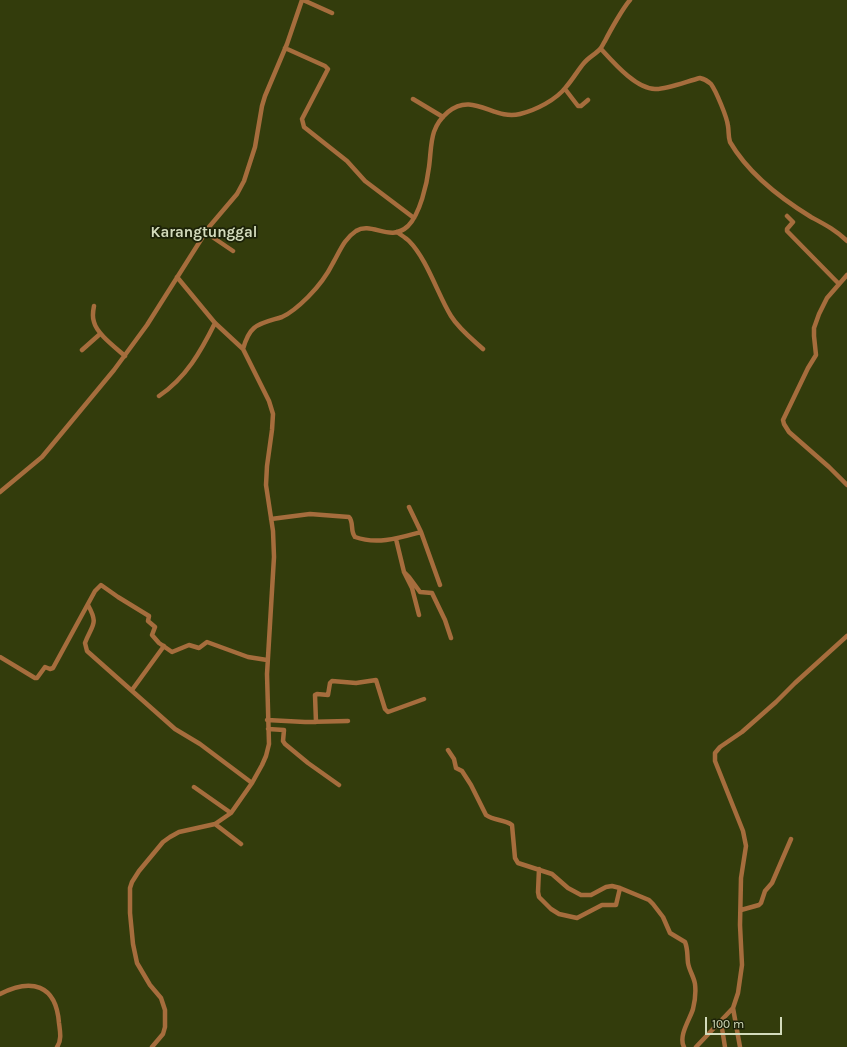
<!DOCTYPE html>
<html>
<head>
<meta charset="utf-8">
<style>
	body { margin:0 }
	#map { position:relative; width:847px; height:1047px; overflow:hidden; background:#333c0c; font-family:Karla,sans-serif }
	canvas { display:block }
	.scale { position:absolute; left:705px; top:1017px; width:77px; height:18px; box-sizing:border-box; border:2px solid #d3dbbc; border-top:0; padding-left:5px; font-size:12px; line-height:14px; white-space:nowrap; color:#d3dbbc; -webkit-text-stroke:3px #1c2208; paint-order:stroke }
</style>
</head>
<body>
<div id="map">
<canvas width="847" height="1047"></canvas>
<div class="scale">100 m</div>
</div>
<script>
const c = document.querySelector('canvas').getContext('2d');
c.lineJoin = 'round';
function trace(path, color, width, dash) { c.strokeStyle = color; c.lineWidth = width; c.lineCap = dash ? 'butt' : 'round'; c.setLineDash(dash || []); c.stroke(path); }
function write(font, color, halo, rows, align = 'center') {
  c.font = font + ' Karla,sans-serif'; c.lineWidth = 3.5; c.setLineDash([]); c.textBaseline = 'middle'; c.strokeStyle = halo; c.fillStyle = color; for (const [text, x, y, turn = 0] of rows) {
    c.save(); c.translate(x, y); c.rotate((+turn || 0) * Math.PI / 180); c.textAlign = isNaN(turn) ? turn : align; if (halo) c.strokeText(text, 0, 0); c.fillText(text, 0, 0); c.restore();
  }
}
trace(new Path2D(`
	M303,0l29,13
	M285,48l40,18 3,3 -26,50 2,8 43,34 18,20 49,37
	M601,49c12,13 35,40 54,40 10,1 33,-8 45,-11 4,1 8,3 11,6 5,7 16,33 17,42 1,5 0,10 2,16 18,31 50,56 81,75 13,7 25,13 36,24
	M565,89l13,17h3l7,-6
	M413,99l30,18
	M787,216l6,6 -6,7v2l52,53
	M205,232l28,19
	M397,232c4,3 9,6 12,9 18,18 29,54 42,75 8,13 21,23 32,33
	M847,275l-20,23 -8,16 -5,14v8l2,19 -8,13 -25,52 1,4 5,8 40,35 18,18
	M94,306c-1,5 -2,11 0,16 3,12 21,25 31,34
	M243,349c2,-7 5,-16 11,-21 7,-6 19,-8 28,-11 9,-4 19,-13 26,-20 10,-10 19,-22 25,-34 7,-12 11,-24 23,-32 16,-10 34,12 52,-5 12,-12 19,-42 21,-59 3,-22 0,-39 19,-55 25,-21 46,9 72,2 16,-4 36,-14 46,-27 7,-8 12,-17 18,-24 5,-6 12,-9 16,-14 2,-2 3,-5 5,-8 5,-10 18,-33 25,-41
	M82,350l18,-16
	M159,396c27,-18 42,-45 56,-73
	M0,492l42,-35 72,-87 33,-45 62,-98 28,-33 7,-13 11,-34 7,-41 3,-10 22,-52 15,-44
	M409,507l12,25 19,53
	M271,519l39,-5 39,3c5,5 1,14 6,20 22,8 44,1 66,-5
	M396,539l8,33 8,16 7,27
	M404,572l5,5 11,15 12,1 13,27 6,18
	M88,605c11,20 4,19 -3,38l2,8 88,78 25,15 52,39
	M0,657l35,21h2l8,-11 5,2 3,-1 42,-77 6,-6 17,12 31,19 -1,5 7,6 -3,8 7,8 13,9 17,-7 10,3 8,-6 41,15 19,3
	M132,690l32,-44
	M267,720l38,2 43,-1
	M316,722l-1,-27 2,-1 11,1 2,-12 2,-2 24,2 20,-3 9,29 3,3 36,-13
	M268,729l16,1 -1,11 2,3 23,19 31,22
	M448,750l6,9 2,9 6,3 9,14 15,30c8,6 18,4 26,10l3,33 3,5 34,11 16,14 13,7h10l15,-8 6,-1 8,2 29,12 4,4 10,13 7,16 15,9c3,7 2,13 3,21 1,7 6,14 7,21 1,8 0,17 -2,25 -3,10 -15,27 -9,38
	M194,787l37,26
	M215,824l26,20
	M539,869l-1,23 1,5 12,12 8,5 18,4 25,-13h14l4,-17
	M741,910l18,-5 2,-2 4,-12 7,-8 19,-44
	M0,994c31,-16 56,-10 59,29 1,8 3,17 -2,24
	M733,1008l7,39
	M721,1022l4,25
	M152,1047l11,-13 2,-7v-17l-4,-12 -11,-13 -13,-22 -4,-19 -3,-31v-25l2,-6 7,-11 24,-29 7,-5 9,-5 36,-8 16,-11 21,-30 10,-18 4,-9 3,-12 -2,-70 7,-117 -1,-26 -7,-46 1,-19 5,-36 1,-16 -4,-13 -26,-52 -28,-26 -38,-46
	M696,1047l37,-39 5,-15 4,-28 -2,-40 1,-47 5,-32 -3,-15 -28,-70v-8l5,-6 22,-15 34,-30 19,-19 52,-47`), '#a66d3d', 4.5);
write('bold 15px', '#d3dbbc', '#1c2208', [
	["Karangtunggal",204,233]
]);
</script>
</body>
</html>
